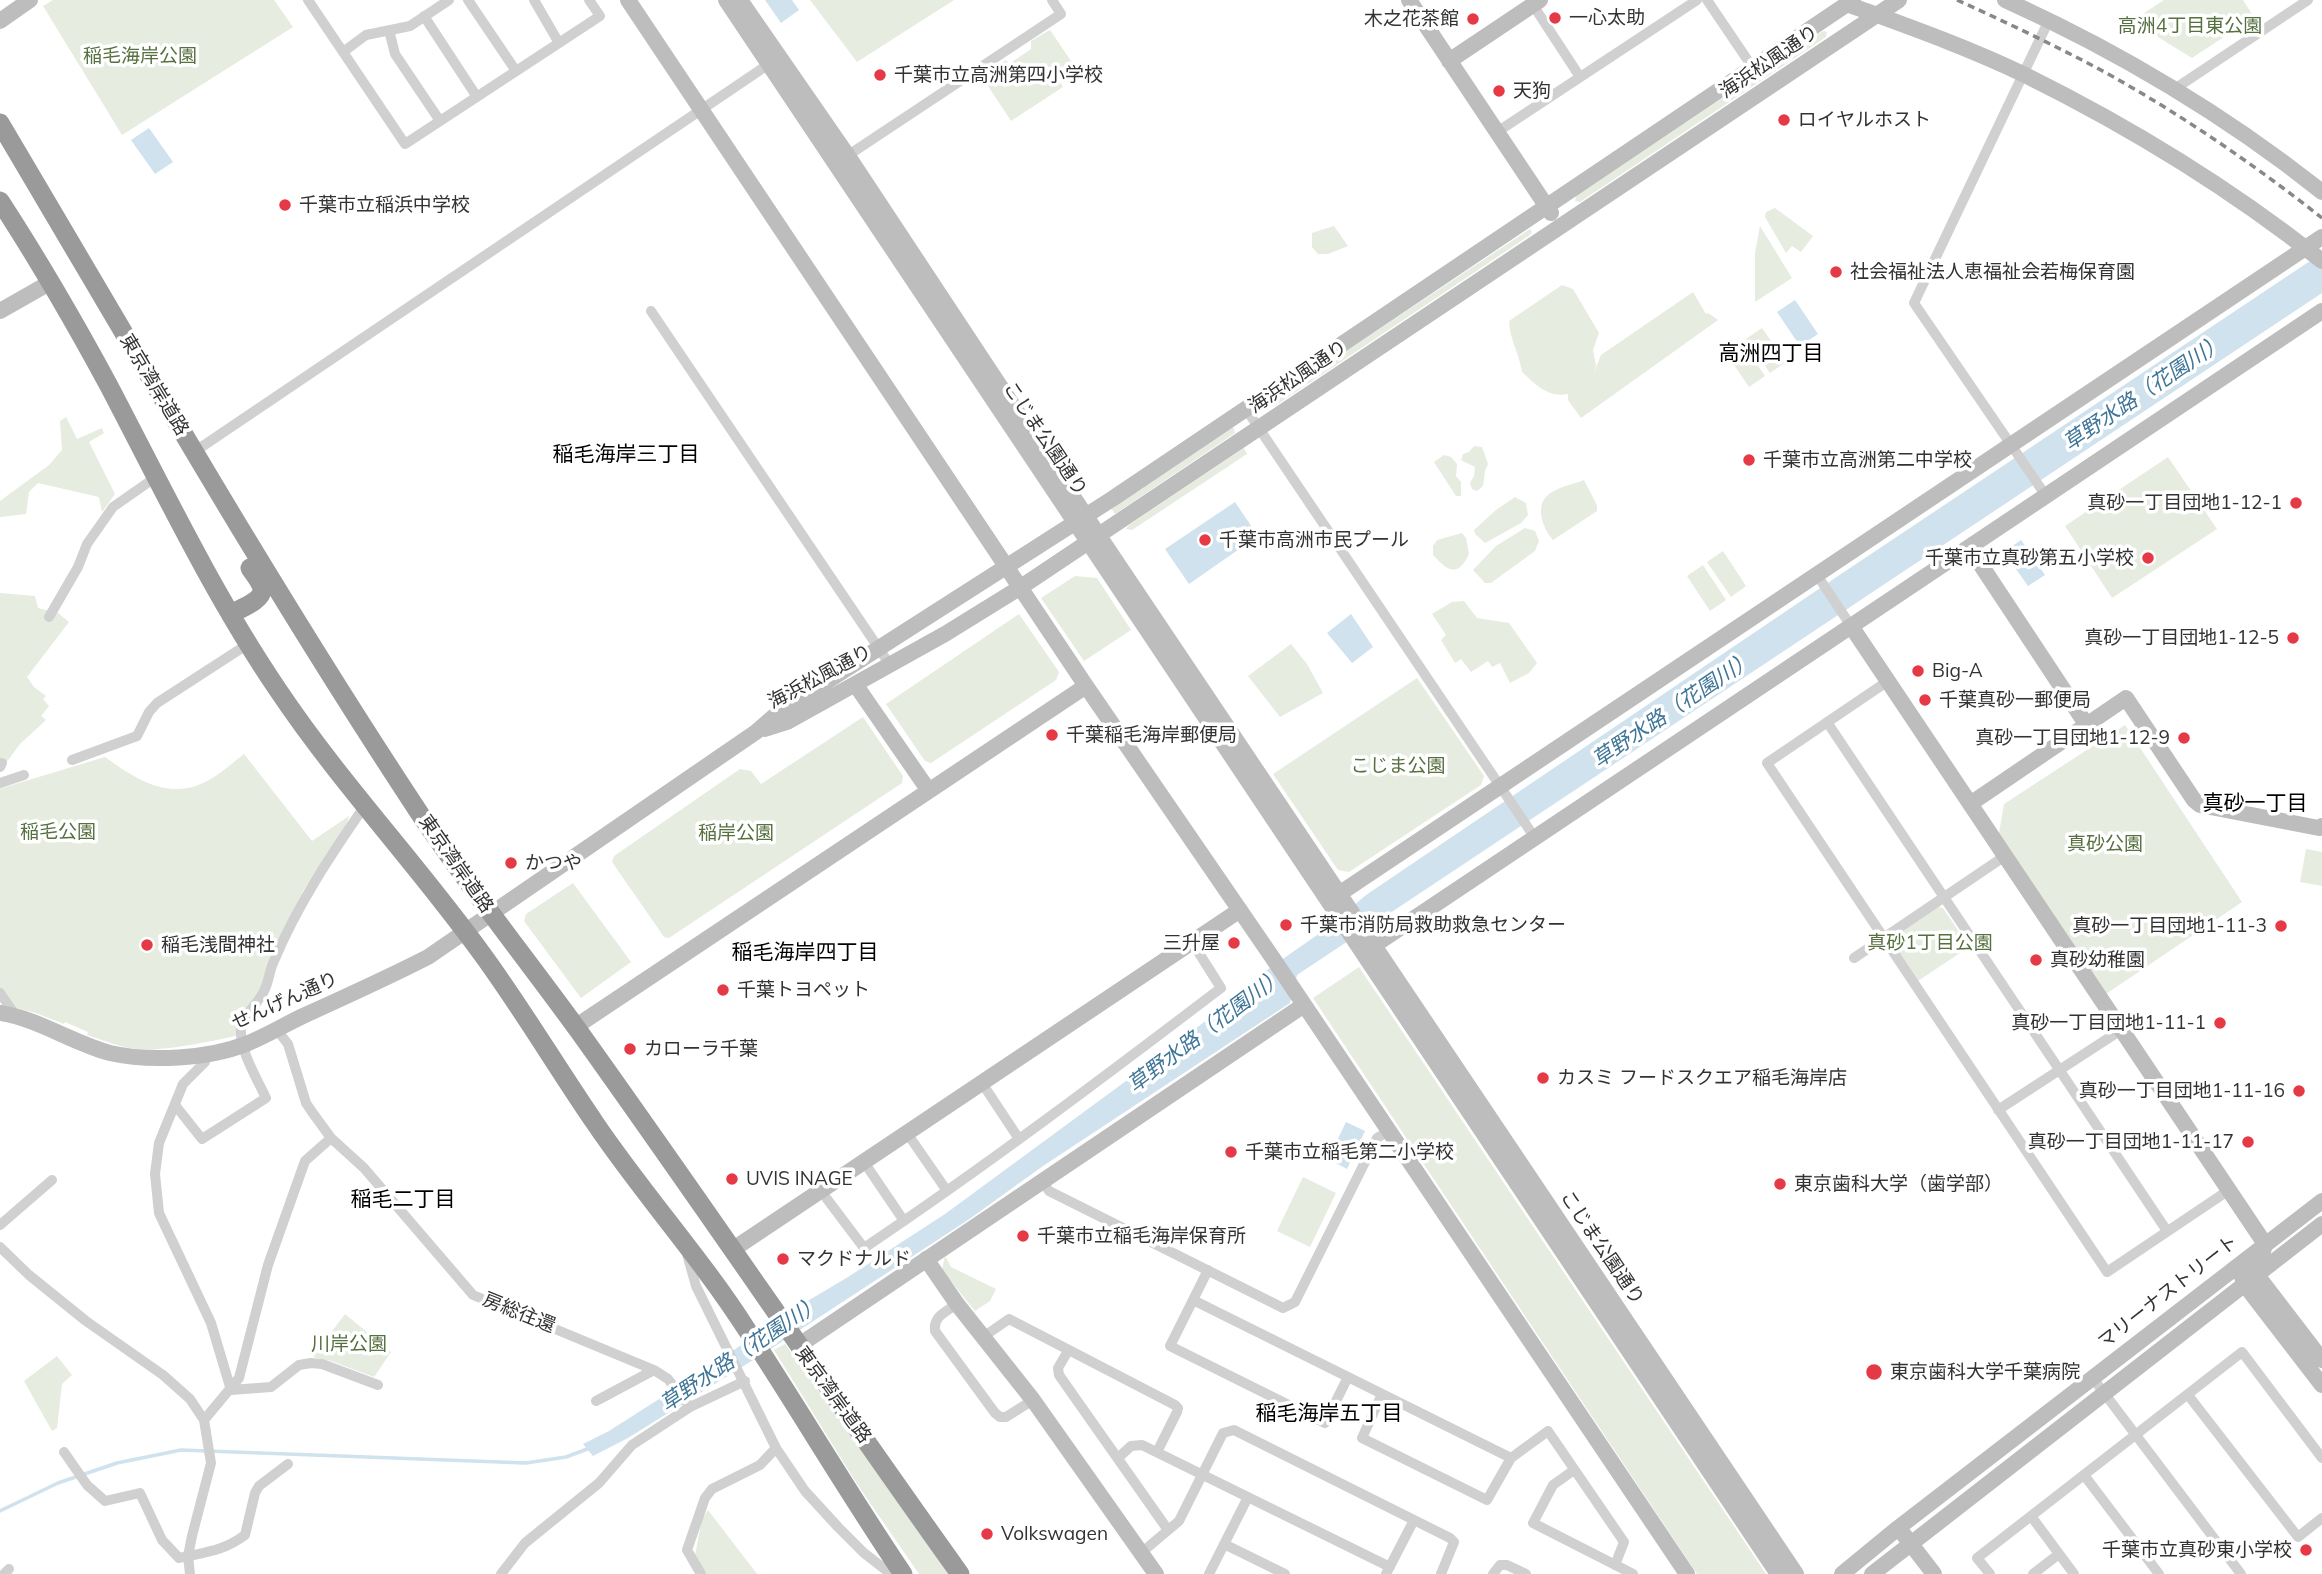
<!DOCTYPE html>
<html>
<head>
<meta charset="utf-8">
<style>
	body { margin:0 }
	canvas { display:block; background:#fff }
</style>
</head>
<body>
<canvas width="2322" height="1574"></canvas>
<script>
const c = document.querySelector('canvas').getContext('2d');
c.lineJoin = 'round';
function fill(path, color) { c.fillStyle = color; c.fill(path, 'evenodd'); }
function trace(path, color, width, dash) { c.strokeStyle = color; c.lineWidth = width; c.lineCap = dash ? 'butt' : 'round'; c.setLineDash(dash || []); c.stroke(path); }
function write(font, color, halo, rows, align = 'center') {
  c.font = font + ' Mulish,"Noto Sans JP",sans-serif'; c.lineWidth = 7; c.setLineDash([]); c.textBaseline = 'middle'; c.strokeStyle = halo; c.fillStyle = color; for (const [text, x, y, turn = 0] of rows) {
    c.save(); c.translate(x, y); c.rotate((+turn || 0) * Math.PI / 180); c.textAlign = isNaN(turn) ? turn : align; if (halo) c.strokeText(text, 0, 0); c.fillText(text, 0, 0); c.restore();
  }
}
fill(new Path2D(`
	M53,0h221l19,27 -171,108 -79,-129z
	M810,0h144l-97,62z
	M2164,0h79l11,17 -62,41 -60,-37z
	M1050,30l23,34 -17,12 7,11 -52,34 -25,-38 2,-11 18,-12 3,4 22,-15v-8z
	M1823,31l4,1 -1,5 -246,165 -5,-1 1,-5z
	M1775,208l38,28 -12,16 -9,-6 -6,7 -21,-36 1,-5z
	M1334,226l14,20 -20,8h-10l-6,-7v-14z
	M1760,226l32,52 -37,24v-49z
	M1530,229l2,3 -2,3 -255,171 -5,-2 1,-3z
	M1562,285l11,4 26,44 -6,17 3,16 -3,9 8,-20 92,-63 13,22 2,-1 10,7 -137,98 -13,-18v-6c-20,4 -33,-10 -46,-22 -3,-20 -12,-31 -13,-51z
	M1762,328l24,34 -16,11 -24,-34z
	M1742,342l23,34 -16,11 -23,-34z
	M66,417l11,22 25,-11 2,5 -15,9 26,52 -13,18 -3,-15 -61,-14 -9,9 -3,22 -26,3v-16l49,-36 13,-15 -2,-29z
	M1230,428h4l1,5 -120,81 -4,-6z
	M1474,446l8,1 6,17 -3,7 -2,15 -6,5 -5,-2 -2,-6 4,-7 1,-9 -14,-7 2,-6 6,-2z
	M1244,448l3,6 -115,76 -6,-1 3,-4z
	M1444,455l7,2 6,7 -1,12 5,6v14h-5l-22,-34z
	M2168,457l49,72 -105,69 -47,-72z
	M1584,480l13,25v6l-44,29c-11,-13 -20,-37 -1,-48 10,-6 22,-8 32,-12z
	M1515,497l11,6 2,12 -7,8 -36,20 -10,-9 -1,-4 22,-20z
	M1525,528l10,3 4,10 -4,10 -44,32h-6l-12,-13 23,-24z
	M1462,533l4,5 3,16c-12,25 -22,16 -36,1v-9l4,-6z
	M1723,551l23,35 -15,11 -24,-35z
	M1703,565l23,35 -16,11 -23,-35z
	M1075,576l22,2 34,52 -47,31 -43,-63z
	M0,593l35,3 3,12 20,5 11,9 -42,55 7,10 12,9 -3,3 6,7 -8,10 5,4 -26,24 -20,27z
	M1464,601l13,17 32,5 28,40 -8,10 -19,10 -10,-20 -8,4 -4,-6 -17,11 -10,-13 -6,4 -14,-23 5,-5 -14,-21 20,-12z
	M1019,614l40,58 -3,8 -125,83 -6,-2 -39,-57z
	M1291,644l16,20 16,29 -43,24 -32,-41z
	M1417,678l67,98 -3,9 -132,87 -11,-2 -65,-96z
	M863,717l40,59 -1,7 -233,155 -5,-1 -52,-75 2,-6 126,-87 11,2 10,13z
	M2125,725l117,177 -136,92 -107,-161 5,-29z
	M244,754l68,87 37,-25 -2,8 -44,67 -25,51 -14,41 -24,52c-28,6 -76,17 -104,14 -17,-2 -33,-9 -49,-14l1,-3 -23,-10 -1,2 -28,-11 -20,-5 -16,-20v-202l2,2 103,-31c32,23 65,45 104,23 13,-7 24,-18 35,-26z
	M2306,849l16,3v34l-22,-4z
	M573,883l58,79 -50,36 -57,-77 2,-7z
	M1938,907l5,1 26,39 -51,34 -25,-38v-6z
	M1359,967l407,607h-69l-384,-576z
	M1303,1177l33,16 -26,54 -33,-16z
	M945,1256l6,11 45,22 -6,12 -15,10 -33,-41z
	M345,1314l46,38 -17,25 -43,-16 -18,-4z
	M785,1344l165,230h-31l-62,-90 -83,-134z
	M57,1356l15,19 -10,9 -5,44 -5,3 -28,-50z
	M708,1510l49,64h-51l-11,-19 7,-36z`), '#e6ecdf');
fill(new Path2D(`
	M765,0h27l7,10 -18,13z
	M149,128l24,34 -18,12 -24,-34z
	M2322,253v40l-1025,682 -7,28 -247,163 -75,54 -202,132 -138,86 -35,18 -10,-12 26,-13 108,-69 62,-44 69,-41 97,-63 215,-158 87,-67 20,-19 63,-44 36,-31 475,-321z
	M1795,300l23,34 -18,12 -23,-34z
	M1235,502l23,34 -69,48 -24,-35z
	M2021,540l24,35 -17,11 -24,-34z
	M1351,614l22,33 -21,16 -25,-30z
	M1346,1122l19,9 -18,38 -19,-10z`), '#cfe2ee');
trace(new Path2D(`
	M0,1511l58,-28 59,-20 64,-13 345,13 40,-6 24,-9`), '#cfe2ee', 3.5);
trace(new Path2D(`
	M308,0l97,144 195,-128 -11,-16
	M468,0l48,71
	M534,0l25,43
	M1707,0l46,68
	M1533,5l47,72
	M424,16l53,81
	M389,30l6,24 45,67
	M343,52l23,-17 44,-9 39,-26
	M2173,90l135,-90
	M1497,132l200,-132
	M844,158l217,-144 -9,-14
	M651,311l239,354
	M1246,409l289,429
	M194,452l575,-388
	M2046,496l-132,-193 135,-283
	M1817,575l34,51
	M49,617l29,-50 9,-23 26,-37 43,-30
	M1888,681l-121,82 340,509 122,-82
	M1827,722l340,509
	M72,760l65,-24 12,-24 8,-9 91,-59
	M0,767l2,-4
	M0,783l24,-8
	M1854,958l151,-102
	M0,993l16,23
	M277,1030l11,14 18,59 6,9 19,26 33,30 109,127 181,75 14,9 22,28
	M207,1054l-2,8 -22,22 -24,59 -4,31 4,39 52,110 20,67
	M982,1083l37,56
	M175,1105l27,34 64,-41c-9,-20 -27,-47 -25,-71 1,-9 18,-25 23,-36 5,-9 5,-20 10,-30 23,-55 56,-105 90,-154
	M1998,1110l123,-80
	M907,1133l40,58
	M864,1162l40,59
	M1042,1181l7,10 234,117 12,-6 82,-164 12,-7
	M821,1191l43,57c122,-82 240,-171 357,-260l-29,-46
	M0,1225l52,-45
	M0,1247l29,28 57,46 77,54 27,24 14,21 7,43 -19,73 -4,20 2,18
	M687,1254l9,32 80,162 29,43 33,36 26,26 27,21
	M1193,1300l155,77 -23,46 -155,-77 38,-76
	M957,1304c-11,8 -24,12 -22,27l60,82 5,4h6l27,-17
	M983,1337l26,-18 166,86 3,3 -1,4 -20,40
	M1068,1351l-10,17 1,7 109,155
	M1348,1377l163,81
	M2092,1377l149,197
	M231,1390l40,-3 28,-22 12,-2 11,1 56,21
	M1382,1394l-20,44 125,62 24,-42 37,-27 76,111 -9,23
	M2188,1395l110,142 24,-19
	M596,1401l58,-31
	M204,1420l35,-42 29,-113 37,-104 26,-23
	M64,1452l23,33 18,16 35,-8 22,47 17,18c26,-6 43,-6 66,-23l10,-42 4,-7 29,-22
	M1118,1458l13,-12 11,-1 248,122
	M1574,1470l-21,15 -20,38 100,51
	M2084,1475l75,99
	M2031,1516l43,58
	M1224,1544l61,30
	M1141,1553l38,-32 44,-88 11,-3 216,108 4,4 -13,32
	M4,1574l5,-5
	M501,1574l24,-31 74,-60 33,-38 58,-38 55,-26
	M701,1574l-14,-24 18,-52 7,-9 48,-24 16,-17
	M1209,1574l39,-77
	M1386,1574l28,-54
	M1493,1574l7,-9h7l19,9
	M1990,1574l-13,-16 265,-206 80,106
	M2033,1574l26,-20`), '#d0d0d0', 10);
trace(new Path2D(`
	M628,0l458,686 186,271 415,617
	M726,0l1052,1574
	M740,0l108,156 251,380 697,1038
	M1409,0l142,213
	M2005,0c111,50 222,116 317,192
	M1847,4c60,22 120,43 178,71 105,52 205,113 297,186
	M0,21l30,-21
	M1449,61l91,-61
	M0,311l51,-29
	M1969,547l117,177
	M1851,626l414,618 -8,31
	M855,684l74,107
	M765,729l22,-7 158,-88 76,-47 878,-587
	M1970,804l156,-106 68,102 6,5 119,23 3,-2
	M1333,898l989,-661
	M1367,950l955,-639
	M0,1013c39,6 72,30 110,40 39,9 98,6 136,-9 20,-8 38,-19 57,-28 42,-19 84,-38 125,-59l328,-225 23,-20 333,-213 741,-499
	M575,1027l511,-341
	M732,1250l508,-340
	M926,1259l31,45 76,96 123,174
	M2249,1271l8,4 65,85
	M2242,1277l3,8 77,100
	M798,1346l506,-341
	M1904,1535l30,39
	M1842,1574l56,-46 424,-327
	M1872,1574l450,-350`), '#bdbdbd', 16);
trace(new Path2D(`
	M0,123c137,231 270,464 418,688 50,75 107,146 160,219 129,180 253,364 382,544
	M0,201c39,60 75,122 109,185 54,103 104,208 169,304 63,94 141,176 207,268 39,54 73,111 110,165 48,71 106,135 152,207 53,81 102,164 156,244
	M231,614c8,-5 32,-13 31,-25 -1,-7 -9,-16 -12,-21`), '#9a9a9a', 19);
trace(new Path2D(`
	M1957,0c42,19 84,39 125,60 81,42 168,101 240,158`), '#888', 3.5, [7, 5]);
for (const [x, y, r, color] of [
	[1555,18,7,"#e63946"],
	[1473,19,7,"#e63946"],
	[880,75,7,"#e63946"],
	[1499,91,7,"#e63946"],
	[1784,120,7,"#e63946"],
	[285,205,7,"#e63946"],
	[1836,272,7,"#e63946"],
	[1749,460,7,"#e63946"],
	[2296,503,7,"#e63946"],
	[1205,540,7,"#e63946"],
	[2148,558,7,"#e63946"],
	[2293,638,7,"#e63946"],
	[1918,671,7,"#e63946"],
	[1925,700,7,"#e63946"],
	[1052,735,7,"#e63946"],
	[2184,738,7,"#e63946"],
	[511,863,7,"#e63946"],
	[1286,925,7,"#e63946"],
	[2281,926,7,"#e63946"],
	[1234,943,7,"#e63946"],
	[147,945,7,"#e63946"],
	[2036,960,7,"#e63946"],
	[723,990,7,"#e63946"],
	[2220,1023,7,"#e63946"],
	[630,1049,7,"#e63946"],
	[1543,1078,7,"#e63946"],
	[2299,1091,7,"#e63946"],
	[2248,1142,7,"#e63946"],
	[1231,1152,7,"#e63946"],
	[732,1179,7,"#e63946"],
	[1780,1184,7,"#e63946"],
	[1023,1236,7,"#e63946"],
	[783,1259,7,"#e63946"],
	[1874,1372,9,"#e63946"],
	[987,1534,7,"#e63946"],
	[2306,1550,7,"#e63946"]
]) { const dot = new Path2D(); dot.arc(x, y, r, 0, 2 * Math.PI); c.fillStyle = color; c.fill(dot); trace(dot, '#fff', 2.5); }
write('19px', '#333', '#fff', [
	["一心太助",1569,18],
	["木之花茶館",1459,19,"right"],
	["千葉市立高洲第四小学校",894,75],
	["天狗",1513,91],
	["ロイヤルホスト",1798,120],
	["千葉市立稲浜中学校",299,205],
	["社会福祉法人恵福祉会若梅保育園",1850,272],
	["千葉市立高洲第二中学校",1763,460],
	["真砂一丁目団地1-12-1",2282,503,"right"],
	["千葉市高洲市民プール",1219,540],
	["千葉市立真砂第五小学校",2134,558,"right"],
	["真砂一丁目団地1-12-5",2279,638,"right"],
	["Big-A",1932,671],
	["千葉真砂一郵便局",1939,700],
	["千葉稲毛海岸郵便局",1066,735],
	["真砂一丁目団地1-12-9",2170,738,"right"],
	["かつや",525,863],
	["千葉市消防局救助救急センター",1300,925],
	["真砂一丁目団地1-11-3",2267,926,"right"],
	["三升屋",1220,943,"right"],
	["稲毛浅間神社",161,945],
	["真砂幼稚園",2050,960],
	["千葉トヨペット",737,990],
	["真砂一丁目団地1-11-1",2206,1023,"right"],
	["カローラ千葉",644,1049],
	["カスミ フードスクエア稲毛海岸店",1557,1078],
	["真砂一丁目団地1-11-16",2285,1091,"right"],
	["真砂一丁目団地1-11-17",2234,1142,"right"],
	["千葉市立稲毛第二小学校",1245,1152],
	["UVIS INAGE",746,1179],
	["東京歯科大学（歯学部）",1794,1184],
	["千葉市立稲毛海岸保育所",1037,1236],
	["マクドナルド",797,1259],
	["東京歯科大学千葉病院",1890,1372],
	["Volkswagen",1001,1534],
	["千葉市立真砂東小学校",2292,1550,"right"]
], 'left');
write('19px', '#56703f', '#fff', [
	["高洲4丁目東公園",2190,26],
	["稲毛海岸公園",140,56],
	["こじま公園",1398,766],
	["稲毛公園",58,832],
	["稲岸公園",736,833],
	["真砂公園",2105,844],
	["真砂1丁目公園",1930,943],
	["川岸公園",349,1344]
]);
write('19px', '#333', '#fff', [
	["海浜松風通り",1769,62,-34],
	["海浜松風通り",1298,377,-34],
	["東京湾岸道路",154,385,59],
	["こじま公園通り",1045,439,56],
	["海浜松風通り",820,677,-28],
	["東京湾岸道路",456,864,55],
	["せんげん通り",285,1001,-24],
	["こじま公園通り",1602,1248,56],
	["マリーナストリート",2168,1292,-38],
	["房総往還",519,1313,22],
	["東京湾岸道路",833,1395,54]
]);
write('21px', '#000', '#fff', [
	["高洲四丁目",1771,354],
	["稲毛海岸三丁目",626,455],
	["真砂一丁目",2255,804],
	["稲毛海岸四丁目",805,953],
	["稲毛二丁目",403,1200],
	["稲毛海岸五丁目",1329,1414]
]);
write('italic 21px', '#3f7597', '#fff', [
	["草野水路（花園川）",2144,393,-34],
	["草野水路（花園川）",1673,710,-34],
	["草野水路（花園川）",1206,1031,-37],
	["草野水路（花園川）",741,1354,-34]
]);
</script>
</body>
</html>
